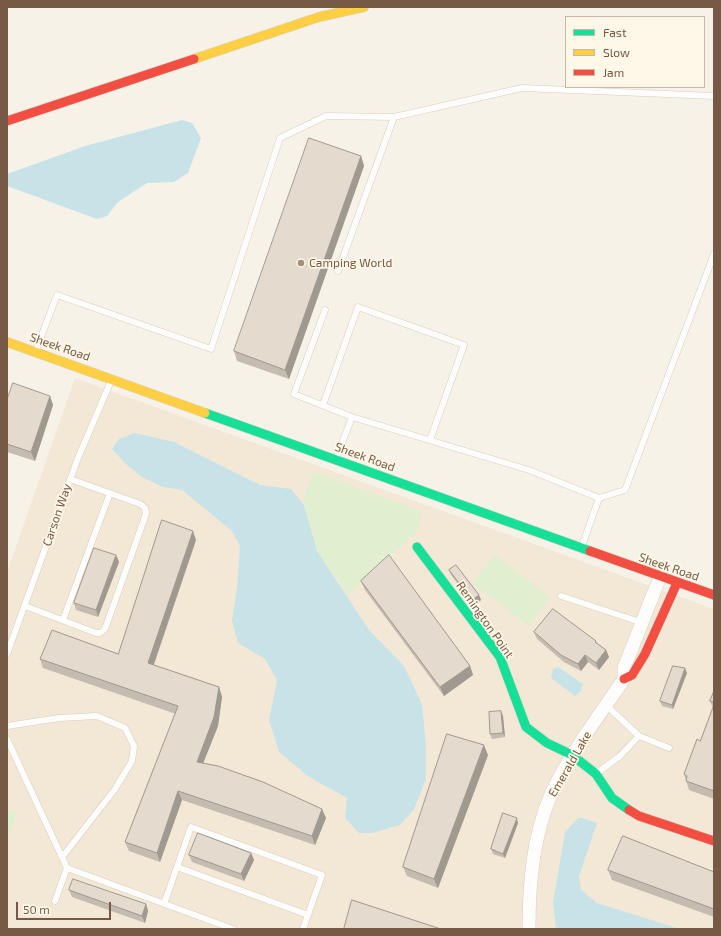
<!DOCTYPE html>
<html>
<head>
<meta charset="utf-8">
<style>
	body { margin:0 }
	#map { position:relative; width:721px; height:936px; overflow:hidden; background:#f7f2e7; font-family:"Exo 2",sans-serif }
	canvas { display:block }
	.frame { position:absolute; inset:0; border:8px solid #765a46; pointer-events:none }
	.legend { position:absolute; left:565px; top:16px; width:140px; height:72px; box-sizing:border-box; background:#fff7e7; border:1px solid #c8b8a7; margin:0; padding:5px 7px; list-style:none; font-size:12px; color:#765a46 }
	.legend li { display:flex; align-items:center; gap:8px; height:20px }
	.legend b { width:20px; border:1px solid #c8b8a7 }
	.scale { position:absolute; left:16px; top:902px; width:95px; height:18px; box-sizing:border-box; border:2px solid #765a46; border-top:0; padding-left:5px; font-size:12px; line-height:14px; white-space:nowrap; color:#765a46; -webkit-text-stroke:3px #fff7e7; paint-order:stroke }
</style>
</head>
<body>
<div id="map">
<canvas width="721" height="936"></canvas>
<div class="frame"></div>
<ul class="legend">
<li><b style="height:5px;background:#16e098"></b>Fast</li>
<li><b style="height:5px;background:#ffcf43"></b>Slow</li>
<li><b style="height:5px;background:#f24e42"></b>Jam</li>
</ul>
<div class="scale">50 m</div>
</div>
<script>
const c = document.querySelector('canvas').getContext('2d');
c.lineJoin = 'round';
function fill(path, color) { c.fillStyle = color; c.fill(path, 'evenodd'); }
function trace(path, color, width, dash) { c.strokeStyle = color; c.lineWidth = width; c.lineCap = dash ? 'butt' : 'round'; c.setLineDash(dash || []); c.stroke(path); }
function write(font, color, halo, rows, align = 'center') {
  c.font = font + ' "Exo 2",sans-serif'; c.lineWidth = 3.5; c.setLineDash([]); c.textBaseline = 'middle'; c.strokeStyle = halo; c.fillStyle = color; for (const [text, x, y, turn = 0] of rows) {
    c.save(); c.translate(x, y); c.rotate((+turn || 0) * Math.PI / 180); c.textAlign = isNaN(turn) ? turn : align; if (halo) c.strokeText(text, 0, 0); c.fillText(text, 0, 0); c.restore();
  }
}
fill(new Path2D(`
	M75,378l639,231v320h-707v-357z`), '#f3e8d6');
fill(new Path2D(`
	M314,472l109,40 -7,20 -68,63 -31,-45 -14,-51z
	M495,555l55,42 -21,29 -57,-43z
	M7,810l10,3 -10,28z`), '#e0efd0');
fill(new Path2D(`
	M182,120l10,3 9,15 -13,35 -14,9 -27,1 -29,19 -11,14 -10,3 -90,-33v-12l78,-28z
	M134,433l40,9 86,43 31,4 13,16 13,46 52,79 35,36 18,38 4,41v34l-12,30 -14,16 -28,8h-13l-14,-15 2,-20 -38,-21 -30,-25 -10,-32 8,-40 -12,-21 -27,-16 -6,-22 5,-33 3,-42 -8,-15 -50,-41 -19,-3 -21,-10 -16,-13 -14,-15 7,-10z
	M558,667l25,17 -2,4 1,2 -7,6 -24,-18 2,-9z
	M578,818h5l14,5 -18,53 2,14 16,13 83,26h-124l-3,-26 12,-71z`), '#c7e3e8');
const lane = new Path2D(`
	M394,117l128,-29 192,8
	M325,310l-31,84 58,23 -16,42
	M36,350l21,-55 154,54 69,-211 46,-22 68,1 -56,154
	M323,405l35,-98 106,38 -34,95
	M352,417l177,53 70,28
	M582,546l17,-48 26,-8 89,-236
	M561,596l82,27
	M25,606l71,27h4l5,-4 41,-115 -1,-6 -5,-4 -70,-25
	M63,620l47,-127
	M7,654l71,-196 33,-77
	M606,705l33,31 30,12
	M7,726l52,-8 38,-2 28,12 9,18 -2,15 -17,28 -52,67
	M7,739l60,129 166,61
	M597,773l23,-17 19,-20
	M177,867l131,48
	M55,901l12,-33
	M164,904l27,-77 131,48 -19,54`);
const street = new Path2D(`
	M529,929c0,-46 4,-94 23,-137 19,-40 47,-76 72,-113v-11l36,-91`);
const fast = new Path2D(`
	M205,413l385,138
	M417,547l83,110 26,70 21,16 25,12 24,19 16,24 17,12`);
const slow = new Path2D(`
	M194,59l125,-42 45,-10
	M7,342l198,71`);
const jam = new Path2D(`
	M7,121l187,-62
	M590,551l124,44
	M624,679l8,-4 13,-21 32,-71
	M629,810l10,6 75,25`);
trace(lane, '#d6cdc2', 7);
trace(street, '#d6cdc2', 14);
trace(fast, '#d8cec3', 10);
trace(slow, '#d8cec3', 10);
trace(jam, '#d8cec3', 10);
trace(lane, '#fefdfb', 6);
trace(street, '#fefdfb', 13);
trace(fast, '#16e098', 9);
trace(slow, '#ffcf43', 9);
trace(jam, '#f24e42', 9);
fill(new Path2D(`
	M361,156l3,10 -75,213 -52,-18 -3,-10z
	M50,396l3,9 -18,56 -28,-9v-52z
	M196,540l-42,125 65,22 3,10 -4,29 -15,37 123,55 -11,27 -133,-45 -22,62 -31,-11 -4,-9 51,-128 -133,-46 -3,-9 78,-5z
	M116,555l3,7 -21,55 -22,-7 -2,-7z
	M449,570l30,25 2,5 -7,5 -23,-30z
	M361,581l109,85 3,9 -29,21 -79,-106z
	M534,632l62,9 1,3 9,6 3,7 -10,13 -11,-8 -7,9 -17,-9 -27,-23z
	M687,673l-14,36 -11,-3 -2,-5z
	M714,691v108l-25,-9 -5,-16 16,-33 13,-33 -3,-7z
	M501,711l2,5 2,21 -13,2 -2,-5z
	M488,755l-50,133 -31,-12 -4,-9z
	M518,823l-13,35 -12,-4 -2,-5z
	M251,853l3,7 -10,21 -52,-19 -3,-7z
	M608,870l106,2v45l-102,-37z
	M69,890l77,14 2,7 -3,12 -73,-26z`), '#c4bbb1');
fill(new Path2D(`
	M361,156l3,10 -75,213 -4,-9z
	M50,396l3,9 -18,56 -4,-9z
	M193,531l3,9 -45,132 -3,-9z
	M116,555l3,7 -21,55 -2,-7z
	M479,595l2,5 -7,5 -2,-5z
	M606,650l3,7 -10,13 -3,-7z
	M585,655l3,7 -7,9 -3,-7z
	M470,666l3,9 -29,21 -4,-9z
	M685,668l2,5 -14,36 -1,-4z
	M219,687l3,10 -4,29 -18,45 -3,-9z
	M501,711l2,5 2,21 -2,-4z
	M484,745l4,10 -50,133 -4,-9z
	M178,791l4,9 -22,62 -3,-9z
	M322,809l4,9 -11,27 -3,-9z
	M517,818l1,5 -13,35 -2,-4z
	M251,853l3,7 -10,21 -3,-7z
	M146,904l2,7 -3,12 -3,-7z`), '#a09990');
const building = new Path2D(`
	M309,138l52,18 -76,214 -51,-19z
	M13,383l37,13 -19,56 -24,-8v-44z
	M162,520l31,11 -45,132 71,24 -5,30 -17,45 21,4 45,16 59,27 -10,27 -134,-45 -21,62 -32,-11 53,-136 -138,-47 12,-29 66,24z
	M94,548l22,7 -20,55 -22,-7z
	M389,555l81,111 -30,21 -79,-106z
	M456,565l23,30 -7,5 -23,-30z
	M553,609l43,32 -1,1 11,8 -10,13 -11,-8 -7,9 -17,-9 -27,-23z
	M673,666l12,2 -13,37 -12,-4z
	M714,691v11l-4,-1z
	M714,705v86l-28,-10 1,-5 -3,-2 13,-35 3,2z
	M501,711l2,22 -13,1 -1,-22z
	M447,734l37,11 -50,134 -31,-12z
	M503,813l14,5 -14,36 -12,-5z
	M198,833l53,20 -10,21 -52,-19z
	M623,836l91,36v37l-106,-39z
	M73,879l73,25 -4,12 -73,-26z
	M352,900l89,29h-97z`);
fill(building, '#e4dace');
trace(building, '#a09990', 1);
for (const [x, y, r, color] of [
	[301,263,4,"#a38f7e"]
]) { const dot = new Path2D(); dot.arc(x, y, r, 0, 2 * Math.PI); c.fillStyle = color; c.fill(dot); trace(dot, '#fff7e7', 1.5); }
write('12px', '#765a46', '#fff7e7', [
	["Camping World",309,263]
], 'left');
write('12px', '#765a46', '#fff7e7', [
	["Sheek Road",60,347,19],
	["Sheek Road",365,457,20],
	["Carson Way",57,515,-71],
	["Sheek Road",669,567,19],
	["Remington Point",485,620,55],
	["Emerald Lake",570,764,-60]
]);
</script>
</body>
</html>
